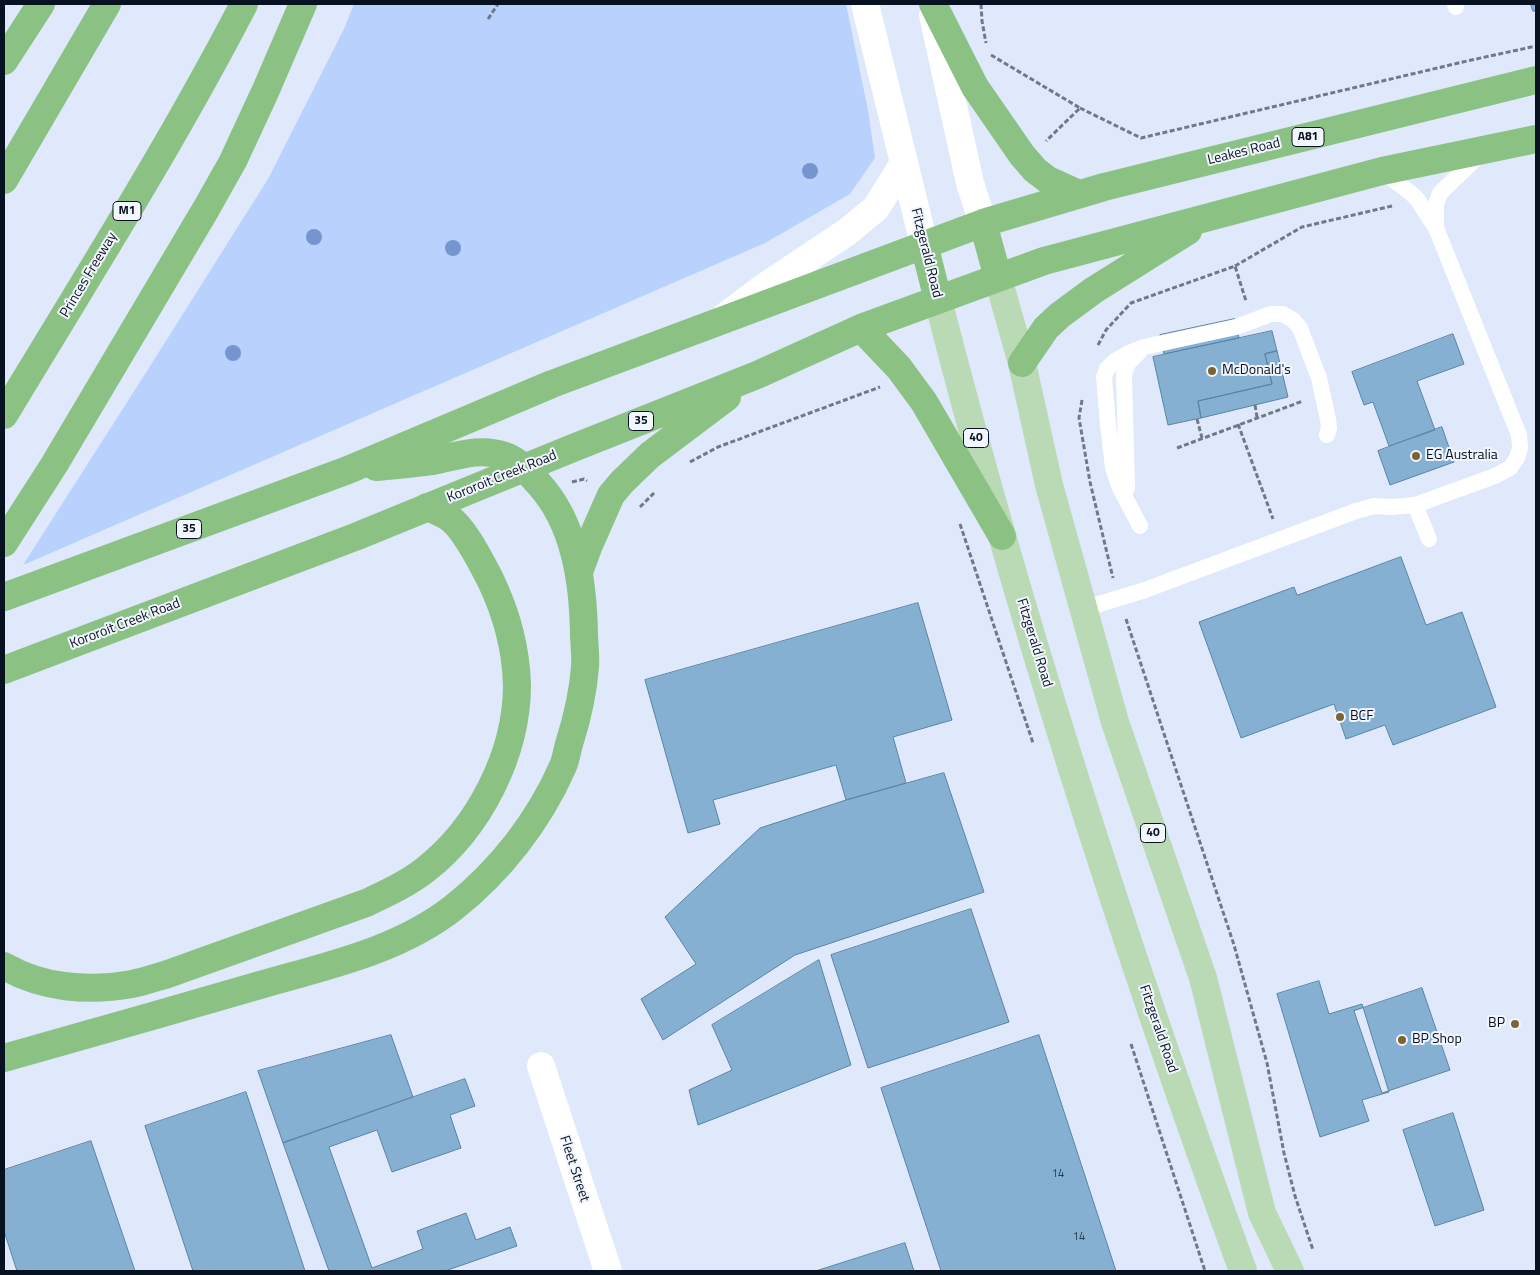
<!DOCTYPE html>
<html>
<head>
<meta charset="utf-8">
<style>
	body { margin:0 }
	#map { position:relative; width:1540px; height:1275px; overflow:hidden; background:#dfe9fb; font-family:"Titillium Web",sans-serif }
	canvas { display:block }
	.frame { position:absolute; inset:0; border:5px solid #08111f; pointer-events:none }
</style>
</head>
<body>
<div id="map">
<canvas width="1540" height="1275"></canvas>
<div class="frame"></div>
</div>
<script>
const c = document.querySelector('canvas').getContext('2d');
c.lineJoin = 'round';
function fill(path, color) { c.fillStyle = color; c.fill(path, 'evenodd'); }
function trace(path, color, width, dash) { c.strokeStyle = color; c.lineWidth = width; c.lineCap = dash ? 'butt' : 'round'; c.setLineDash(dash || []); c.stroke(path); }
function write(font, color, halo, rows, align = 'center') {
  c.font = font + ' "Titillium Web",sans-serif'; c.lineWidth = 4; c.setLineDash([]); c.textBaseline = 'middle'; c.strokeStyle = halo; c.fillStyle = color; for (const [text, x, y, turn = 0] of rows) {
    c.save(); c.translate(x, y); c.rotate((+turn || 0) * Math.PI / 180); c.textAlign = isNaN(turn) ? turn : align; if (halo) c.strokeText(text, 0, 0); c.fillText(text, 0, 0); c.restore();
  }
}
fill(new Path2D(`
	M354,4h492l22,106 7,48 -25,36 -85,49 -742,322 124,-194 121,-192 76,-150z`), '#b8d1fd');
const building = new Path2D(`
	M1531,4h5v7h-3z
	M1235,319l4,19 -75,16 -4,-19z
	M1272,331l5,20 -12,3 7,30 -74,17 3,17 -33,7 -15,-68z
	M1453,334l11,30 -47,17 18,49 -46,16 -16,-44 -9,3 -12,-33z
	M1277,351l11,46 -87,21 -3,-17 74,-17 -7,-30z
	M1442,427l12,35 -64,23 -12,-34z
	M1401,557l25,68 36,-13 34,95 -103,38 -8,-20 -39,14 -12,-35 -93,34 -42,-116 95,-35 3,8z
	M918,603l34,117 -59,17 13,46 -60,17 -10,-35 -123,35 7,24 -32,9 -43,-153z
	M944,773l40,119 -189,63 -132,85 -22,-41 55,-35 -31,-47 95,-89 86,-28z
	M971,909l38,113 -141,46 -37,-113z
	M819,960l32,105 -153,60 -9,-35 43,-20 -20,-45z
	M1319,981l10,33 33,-10 27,88 -27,8 7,21 -49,16 -43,-143z
	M1422,988l28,82 -68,23 -28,-82z
	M391,1035l22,62 -130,46 -25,-72z
	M1039,1035l77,236h-175l-60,-183z
	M465,1079l10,27 -25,9 11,33 -69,24 -15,-42 -48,17 43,121 51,-19 -6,-18 49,-18 10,27 34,-13 7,19 -72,25h-116l-46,-128z
	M246,1092l59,179h-112l-48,-145z
	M1453,1113l31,97 -49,16 -32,-96z
	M91,1141l44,130h-118l-13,-40v-61z
	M905,1243l9,28h-98z`);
fill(building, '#85b0d1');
trace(building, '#5a84a4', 1);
trace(new Path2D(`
	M981,4l1,17 4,22
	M488,19l10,-15
	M991,55l89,53 -34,33
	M1080,108l61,30 326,-77 69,-15
	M1235,266l67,-39 90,-21
	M1098,345l8,-15 25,-27 104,-37 11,35
	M1082,400l-3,18 11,64 23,96
	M1255,405l2,12
	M1197,419l5,19
	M1238,424l35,95
	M1177,448l126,-47
	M690,462l28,-15 162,-60
	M572,482l12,-3 3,2
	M640,507l14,-14
	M960,524l73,219
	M1126,619l108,326 33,118 17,90 11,43 18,54
	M1131,1044l74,227`), '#6f7989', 3, [5, 2.5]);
trace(new Path2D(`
	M1455,4l1,3
	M1436,228v-24l4,-11 43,-41
	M1127,488l-3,-113 4,-12 12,-12
	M1415,505l14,34
	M1140,526l-20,-38 -7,-20 -5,-43 -4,-48 3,-8 8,-8 12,-7 17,-7 92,-20 35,-13h12l10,6 7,8 19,50 9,41 1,9 -2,7
	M1083,609l62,-19 211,-79 18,-5 18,1 23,-2 80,-29 15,-8 7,-10 3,-10 -1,-13 -83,-207 -19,-29 -5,-5 -30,-23`), '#fff', 16);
trace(new Path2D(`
	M541,1066l67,205`), '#fff', 28);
trace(new Path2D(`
	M865,4l59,240
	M933,15l37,168 13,40
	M726,316l37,-28 84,-56 29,-24 28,-45`), '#fff', 28);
trace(new Path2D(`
	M998,278l24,85 27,122 66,237 88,256 59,235 28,58
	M938,300c84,328 189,653 305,971`), '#b9dab5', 28);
trace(new Path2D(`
	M933,4l42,83 47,68 13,15 13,10 31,14
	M4,61l37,-57
	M4,180l103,-176
	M983,223l15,55
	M924,244l14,56
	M861,328l38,40 25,34 78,134
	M1022,363l24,-35 14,-13 34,-25 94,-59
	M4,415c82,-136 167,-270 240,-411
	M4,543l50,-78 152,-256 27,-48 32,-69 38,-88
	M579,572l10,-27 22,-50 11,-13 28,-27 77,-58
	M4,597l344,-127 204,-86 431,-161 121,-36 432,-107
	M4,670l351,-133 218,-89 184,-73 104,-47 183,-67 338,-90 154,-32
	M4,966c38,22 84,26 128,18 11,-2 22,-6 33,-9l201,-72c21,-10 41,-19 59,-33 54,-42 92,-116 92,-185 -1,-37 -11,-73 -27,-106 -9,-17 -26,-52 -42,-62 -6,-4 -14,-7 -21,-10
	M4,1058c85,-24 171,-48 256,-73 66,-19 138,-34 193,-77 47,-37 86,-87 110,-142 3,-7 4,-15 6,-22 8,-25 14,-51 16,-77 1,-12 -1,-23 -1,-34 -1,-52 -9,-109 -45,-149 -10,-11 -20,-23 -34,-28 -25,-9 -48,0 -72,5 -19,3 -38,4 -57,6`), '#8bc284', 28);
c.fillStyle = '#7695cf';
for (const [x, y] of [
	[810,171],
	[314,237],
	[453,248],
	[233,353]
]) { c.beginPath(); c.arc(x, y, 8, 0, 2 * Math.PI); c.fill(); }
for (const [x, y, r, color] of [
	[1212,371,5,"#7c6334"],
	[1416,456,5,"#7c6334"],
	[1340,717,5,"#7c6334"],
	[1515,1024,5,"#7c6334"],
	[1402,1040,5,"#7c6334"]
]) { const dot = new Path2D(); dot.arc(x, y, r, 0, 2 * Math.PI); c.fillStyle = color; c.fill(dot); trace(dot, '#f1f6ff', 2); }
write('11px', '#27394c', null, [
	["14",1058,1174],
	["14",1079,1237]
]);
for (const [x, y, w] of [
	[1308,137,32],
	[127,211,28],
	[641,421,25],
	[976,438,25],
	[189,529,25],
	[1153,833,25]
]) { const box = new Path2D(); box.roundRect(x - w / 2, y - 9.5, w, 19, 4); c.fillStyle = '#f1f6ff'; c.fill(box); trace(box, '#08111f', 1); }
write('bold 12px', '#08111f', null, [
	["A81",1308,137],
	["M1",127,211],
	["35",641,421],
	["40",976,438],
	["35",189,529],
	["40",1153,833]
]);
write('14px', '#08111f', '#f1f6ff', [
	["Leakes Road",1244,152,-14],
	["Fitzgerald Road",926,253,76],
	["Princes Freeway",89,275,-59],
	["Kororoit Creek Road",502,477,-22],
	["Kororoit Creek Road",125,624,-21],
	["Fitzgerald Road",1034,643,73],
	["Fitzgerald Road",1158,1029,71],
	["Fleet Street",574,1169,72]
]);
write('14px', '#08111f', '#f1f6ff', [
	["McDonald's",1222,371],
	["EG Australia",1426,456],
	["BCF",1350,717],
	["BP",1505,1024,"right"],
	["BP Shop",1412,1040]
], 'left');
</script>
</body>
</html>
